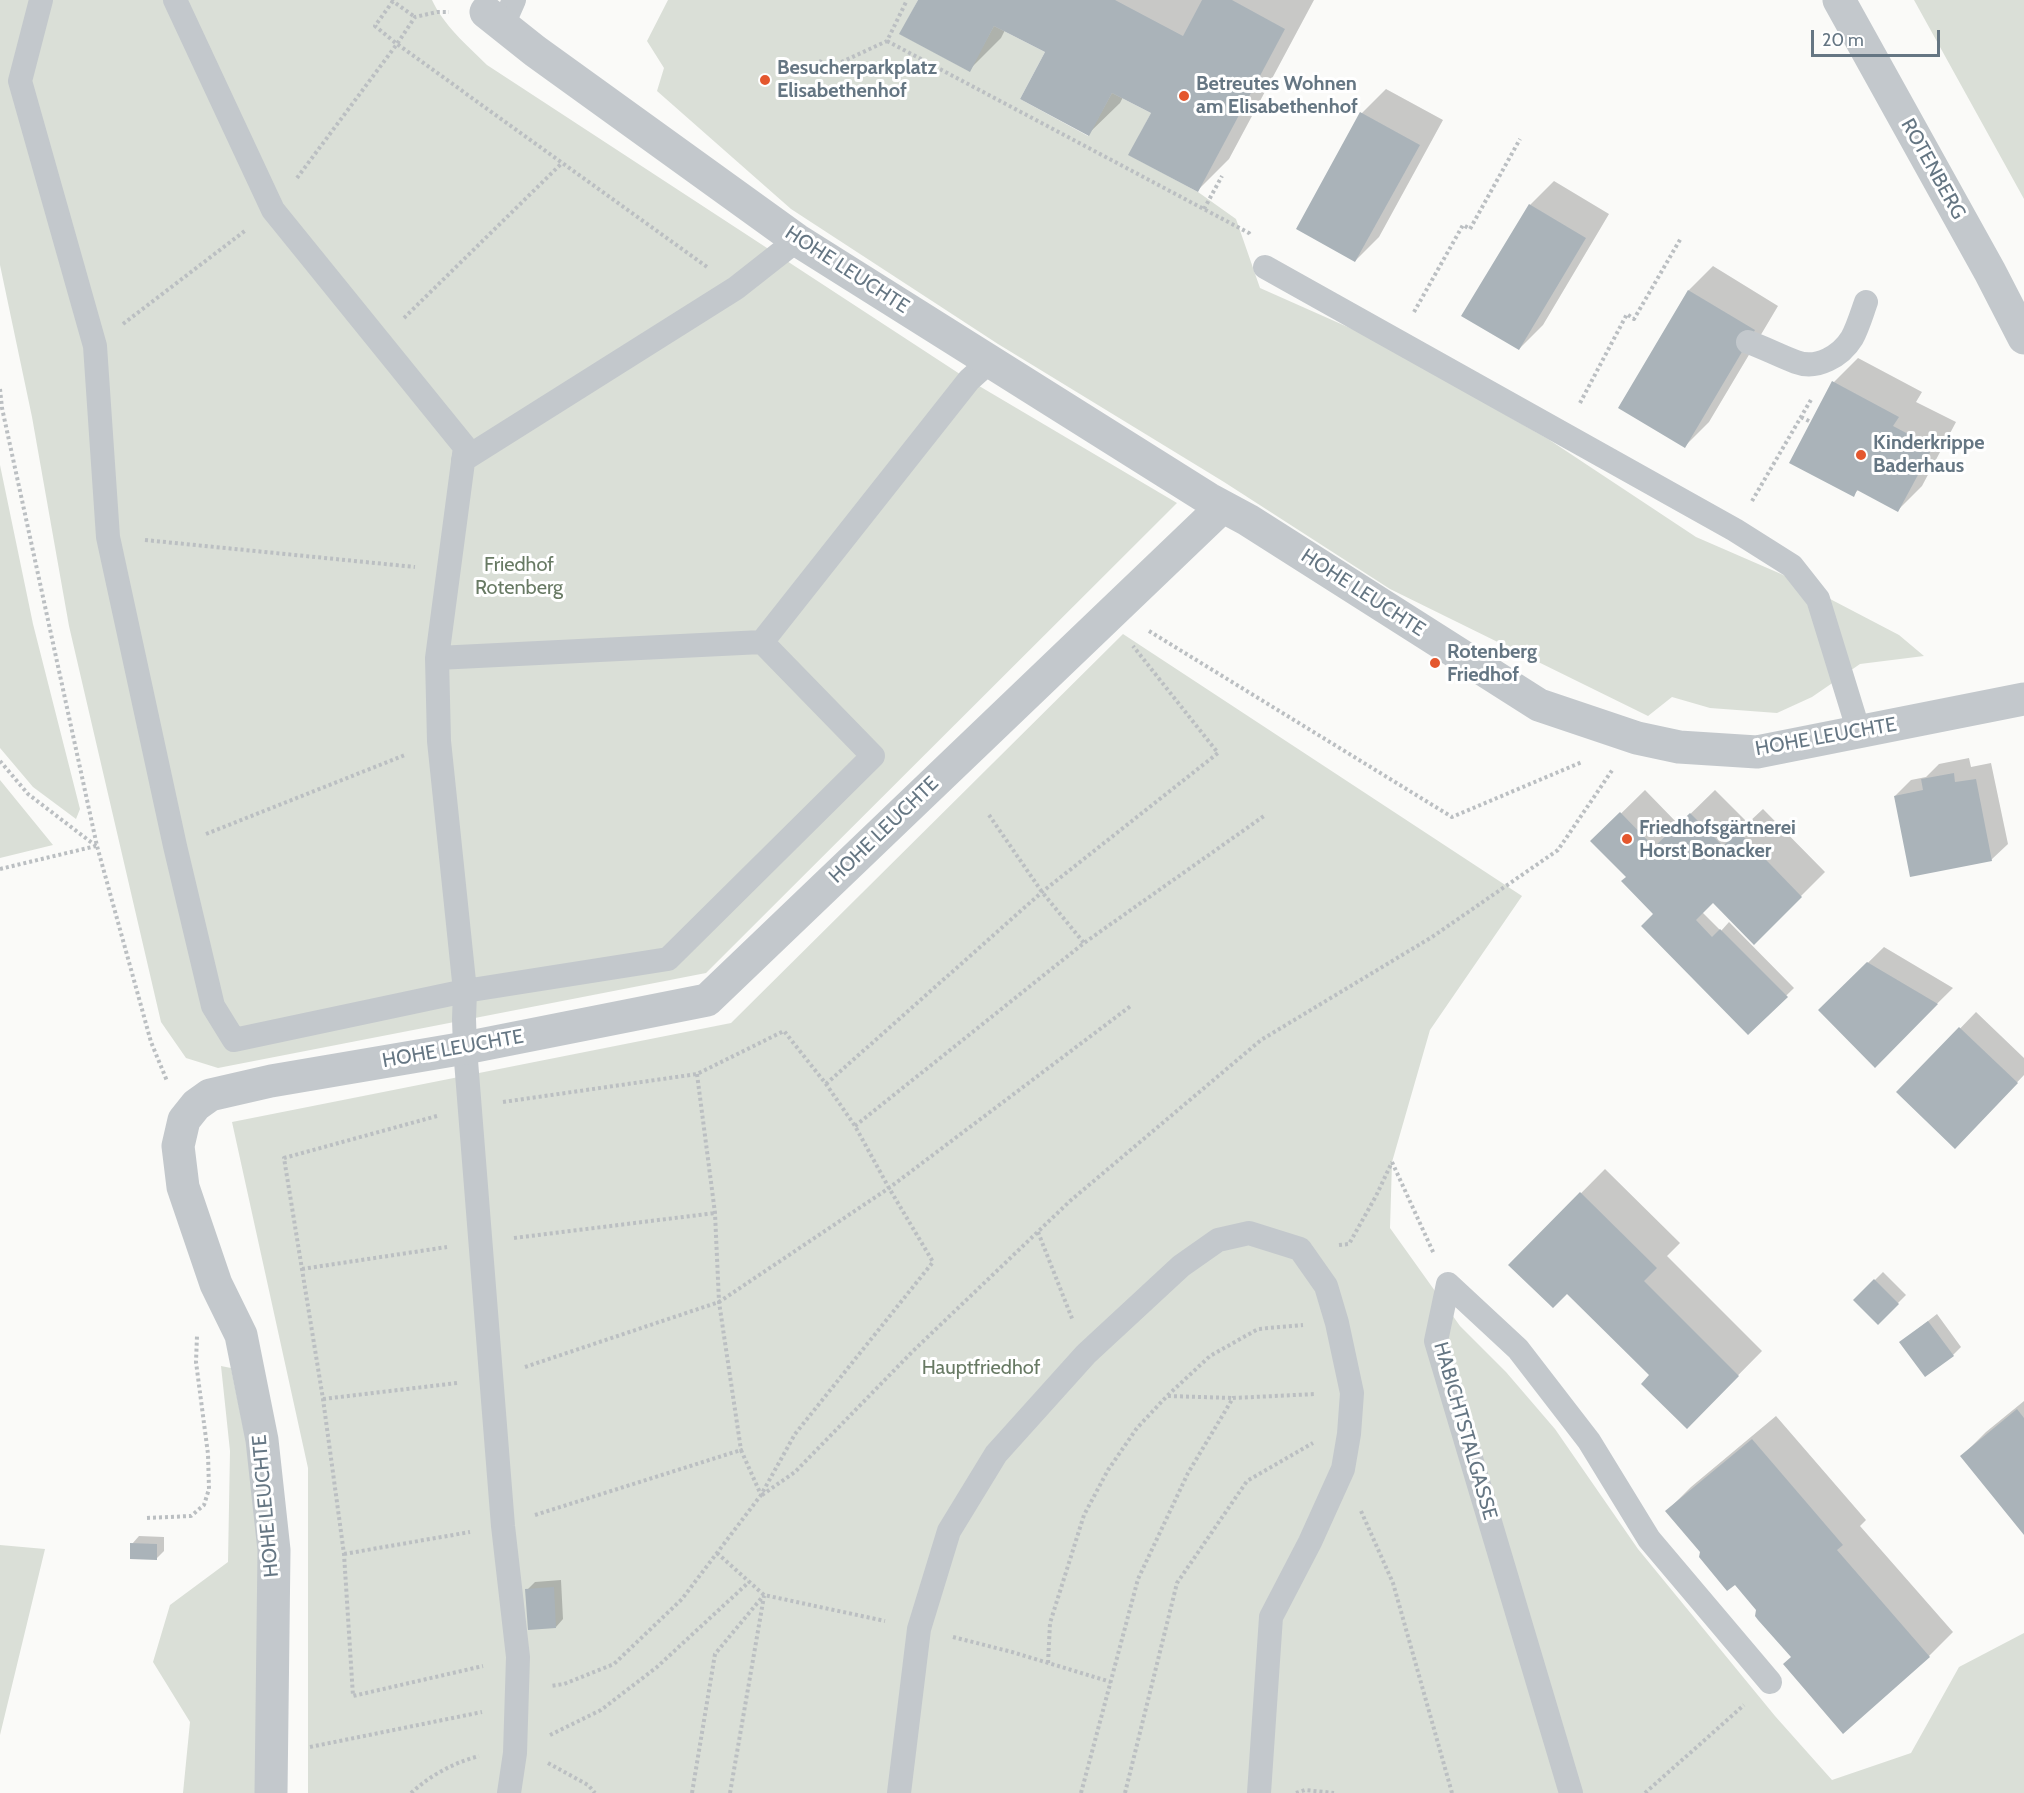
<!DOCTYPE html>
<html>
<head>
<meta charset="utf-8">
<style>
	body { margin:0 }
	#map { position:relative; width:2024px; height:1793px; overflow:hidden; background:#fafaf8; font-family:Cabin,sans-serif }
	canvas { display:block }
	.scale { position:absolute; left:1811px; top:30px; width:129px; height:27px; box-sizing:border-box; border:3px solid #657683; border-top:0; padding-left:8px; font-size:18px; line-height:21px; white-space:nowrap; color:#657683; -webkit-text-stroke:4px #fff; paint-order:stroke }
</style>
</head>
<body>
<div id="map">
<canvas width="2024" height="1793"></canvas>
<div class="scale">20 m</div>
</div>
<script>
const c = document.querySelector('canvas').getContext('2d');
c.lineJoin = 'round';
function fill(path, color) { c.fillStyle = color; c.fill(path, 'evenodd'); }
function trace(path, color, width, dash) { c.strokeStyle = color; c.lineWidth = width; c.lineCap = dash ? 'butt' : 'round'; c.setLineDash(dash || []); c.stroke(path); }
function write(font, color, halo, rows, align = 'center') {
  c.font = font + ' Cabin,sans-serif'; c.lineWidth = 6; c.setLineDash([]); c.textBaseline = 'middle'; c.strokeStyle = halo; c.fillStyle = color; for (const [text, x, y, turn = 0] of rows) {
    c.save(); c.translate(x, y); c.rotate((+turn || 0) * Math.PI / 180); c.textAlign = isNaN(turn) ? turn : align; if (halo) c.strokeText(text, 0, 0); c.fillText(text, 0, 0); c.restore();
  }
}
fill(new Path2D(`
	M0,0h432c12,26 35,45 55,65l482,315 208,123 -471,470 -488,95 -32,-10 -25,-36 -92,-396 -37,-209 -32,-152z
	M668,0h250l-18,34 69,37 25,-45 51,26 -25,47 68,37 24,-43 39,20 -22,42 69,37 38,27 24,69 108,48 180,103 148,98 92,40 111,58 25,21 -64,8 -48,33 -35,16 -67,-5 -38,-11 -24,19 -258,-127 -166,-107 -226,-138 -207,-135 -134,-118 7,-23 -17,-27z
	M1914,0h110v199z
	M0,465l33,159 47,185 -4,10 -43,-32 -33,-39z
	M1123,634l399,262 -92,134 -38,132 -2,66 70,98 46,46 49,57 83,120 137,167 57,64 79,-27 48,-86 65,-34v160h-1716v-325l-76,-346 499,-99z
	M0,780l53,65 -53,13z
	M221,1366l10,2 17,82 12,102 -3,241h-74l7,-71 -37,-60 17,-57 58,-43 2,-111z
	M0,1545l45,4 -45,186z`), '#dadfd7');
fill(new Path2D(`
	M919,0h395l-85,159 -31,31 -45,-77 -30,-16 -3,6 -32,31 -41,-82 -42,-22 -4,8 -32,32z
	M1386,89l57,31 -64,117 -24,24 -57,-32 64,-116z
	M1554,181l55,33 -66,111 -24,24 11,-144z
	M1713,266l65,40 -69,116 -24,24 -65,-39 69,-117z
	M1858,358l64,34 -6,10 40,20 -34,64 -24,24 -39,-21 -6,6 -19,-113z
	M1969,758l2,9 20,-4 17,81 -17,16 -96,-64 16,-16 15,-3 13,-13z
	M1645,790l34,35 36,-35 33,33 15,-14 62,63 -71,71 -41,-42 -11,11 19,19 8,-9 65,66 -46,45 -120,-156 -35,-36z
	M1884,947l69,41 -78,77 -55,-55z
	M1976,1012l48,46v17l-53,56 -72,-39z
	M1605,1169l75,74 -13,13 95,95 -75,76 -36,-52 -84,-83 -57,-27z
	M1883,1272l23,23 -28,28 -23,-23z
	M1937,1314l24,33 -8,8 -52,-13z
	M2024,1401v131l-62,-76 24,-24z
	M1776,1416l90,104 -6,6 93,106 -24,24 -86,76 -51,-75 -35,-48 -22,-26 -34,-31 -34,-41 24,-24z
	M139,1536l25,1v14l-8,8 -24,-15z
	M561,1580l2,39 -7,8 -29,-37 8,-8z`), '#0003');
fill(new Path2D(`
	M918,0h197l68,36 19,-36h30l53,29 -87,163 -70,-37 23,-42 -39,-20 -23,43 -69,-37 25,-47 -51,-26 -24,46 -71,-38z
	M1360,112l60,33 -65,117 -59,-33z
	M1529,204l57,34 -67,112 -58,-34z
	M1688,290l67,40 -70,118 -67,-40z
	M1832,381l67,36 -6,9 40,21 -35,65 -41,-22 -3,7 -65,-34z
	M1954,773l1,9 21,-3 16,82 -82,16 -16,-81 29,-6 -2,-11z
	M1620,812l34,35 36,-34 33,33 15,-15 64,66 -48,48 -41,-42 -17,17 16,17 8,-8 68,68 -40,38 -107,-109 12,-12 -32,-33 5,-4 -36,-36z
	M1867,962l71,42 -63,64 -57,-58z
	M1959,1027l59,56 -63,66 -59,-57z
	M1580,1192l77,76 -13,13 95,95 -52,53 -46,-45 8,-9 -82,-81 -14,14 -45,-43z
	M1874,1279l25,25 -21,21 -25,-25z
	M1928,1321l26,35 -29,21 -26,-35z
	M2017,1409l7,9v117l-64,-79z
	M1752,1439l91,106 -6,5 93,107 -87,77 -60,-70 8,-7 -33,-37 -3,-4 1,-6 -21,-25 -8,6 -28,-34 1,-5 -35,-41z
	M130,1543l27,1v16l-27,-1z
	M554,1587l2,41 -28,2 -3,-41z`), '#aab3b9');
trace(new Path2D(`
	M391,0l24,17
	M393,1l-18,25 22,18 310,223
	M887,41l362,192 2,3
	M819,61l14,5 54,-25 20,-41
	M297,178l100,-134 18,-27 22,-5h12
	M1204,209l18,-33
	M1414,312l49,-87 7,4 50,-90
	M404,318l158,-155
	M123,324l123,-94
	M0,389l2,19 95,438 54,196 16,39
	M1580,403l47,-89 7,5 47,-81
	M1801,417l10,5
	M1752,501l60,-103
	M145,540l270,27
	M1149,631l303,186 130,-55
	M0,761l28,33 68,52
	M989,815l53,77 42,51
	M206,834l199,-79
	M0,869l96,-23
	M697,1074l18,139 4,89 22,148
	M826,1084l216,-192 176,-139 -85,-107
	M503,1102l194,-28 87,-43 42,53 29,42 34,62 44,74 -138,172 -34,61 -79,104 -68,65 -50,20 -13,2
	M437,1116l-153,42 39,241 21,155 9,142 130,-30
	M855,1126l229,-183 180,-127
	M1392,1162l42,92
	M1038,1232l35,89
	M514,1238l201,-25
	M1339,1245l10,-1 27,-48 16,-34
	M302,1269l145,-22
	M525,1367l194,-65 170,-114 243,-183
	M1168,1396l65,2
	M323,1399l134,-16
	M762,1495l33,-23 118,-121 157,-150 191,-161 171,-103 126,-87 55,-81
	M1361,1511l32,72 59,210
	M535,1515l206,-65 20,45
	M147,1518l44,-2 13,-11 5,-16 -1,-35 -12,-92 1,-26
	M717,1553l47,42 121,26
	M344,1554l126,-22
	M953,1637l59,15 99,30
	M1048,1663l2,-40 34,-108 24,-45 29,-42 30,-32 43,-40 48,-27 45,-4
	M550,1735l51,-25 56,-43 92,-85
	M310,1747l172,-35
	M548,1763l40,22 7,8
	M411,1793c20,-18 42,-30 68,-37
	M692,1793l23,-139 49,-59
	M730,1793l34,-197
	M1081,1793l57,-214 50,-106 45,-75 83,-4
	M1125,1793l52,-210 70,-102 66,-38
	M1296,1793l9,-3 29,3
	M1645,1793l99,-88`), '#bbbfc2', 4, [3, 3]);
trace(new Path2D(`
	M41,0l-21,81 75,265 13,191 67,309 38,160 21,34 231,-49 203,-32 205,-203 -111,-114 207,-262 20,-18
	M175,0l98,210 192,237 -28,211 2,83 26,250 -1,28 1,29 38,478 15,131 -3,96 -6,40
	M503,25l11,-25
	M1265,267l470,263 57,36 26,33 41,133
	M1748,342c17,6 32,14 48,20 21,8 45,-6 56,-24 6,-11 10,-25 14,-36
	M463,460l273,-172 61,-48
	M437,658l325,-16
	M899,1793l20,-164 30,-98 47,-77 90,-100 95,-88 37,-26 31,-7 51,16 26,37 11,37 15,70 -3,41 -6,35 -33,73 -39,75 -12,176
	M1571,1793l-135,-452 12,-57 70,65 71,92 60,98 121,143`), '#c3c8cc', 24);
trace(new Path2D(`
	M486,12l49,39 262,189 412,259 39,21 291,185 98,33 42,9 78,5 267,-53
	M271,1793l3,-243 -12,-110 -21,-105 -25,-51 -33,-97 -5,-41 6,-26 12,-15 14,-10 61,-14 194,-33 242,-48 515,-493`), '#c3c8cc', 33);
trace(new Path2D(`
	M1839,0l151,272 34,66`), '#c3c8cc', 33);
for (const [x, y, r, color] of [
	[765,80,6,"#e4572e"],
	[1184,96,6,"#e4572e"],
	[1861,455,6,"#e4572e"],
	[1435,663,6,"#e4572e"],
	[1627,839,6,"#e4572e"]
]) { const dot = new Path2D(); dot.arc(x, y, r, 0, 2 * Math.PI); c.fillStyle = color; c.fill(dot); trace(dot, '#fff', 2); }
write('bold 20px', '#657683', '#fff', [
	["Besucherparkplatz",777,68],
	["Elisabethenhof",777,91],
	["Betreutes Wohnen",1196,84],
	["am Elisabethenhof",1196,107],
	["Kinderkrippe",1873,443],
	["Baderhaus",1873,466],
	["Rotenberg",1447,652],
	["Friedhof",1447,675],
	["Friedhofsgärtnerei",1639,828],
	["Horst Bonacker",1639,851]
], 'left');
write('20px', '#657683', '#fff', [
	["ROTENBERG",1933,169,61],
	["HOHE LEUCHTE",847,270,33],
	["HOHE LEUCHTE",1363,593,33],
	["HOHE LEUCHTE",1826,737,-10],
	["HOHE LEUCHTE",884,830,-44],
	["HOHE LEUCHTE",453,1049,-10],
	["HABICHTSTALGASSE",1465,1431,74],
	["HOHE LEUCHTE",266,1506,-95]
]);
write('20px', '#687a64', '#fff', [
	["Friedhof",519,565],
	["Rotenberg",519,588],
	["Hauptfriedhof",981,1368]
]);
</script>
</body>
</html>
